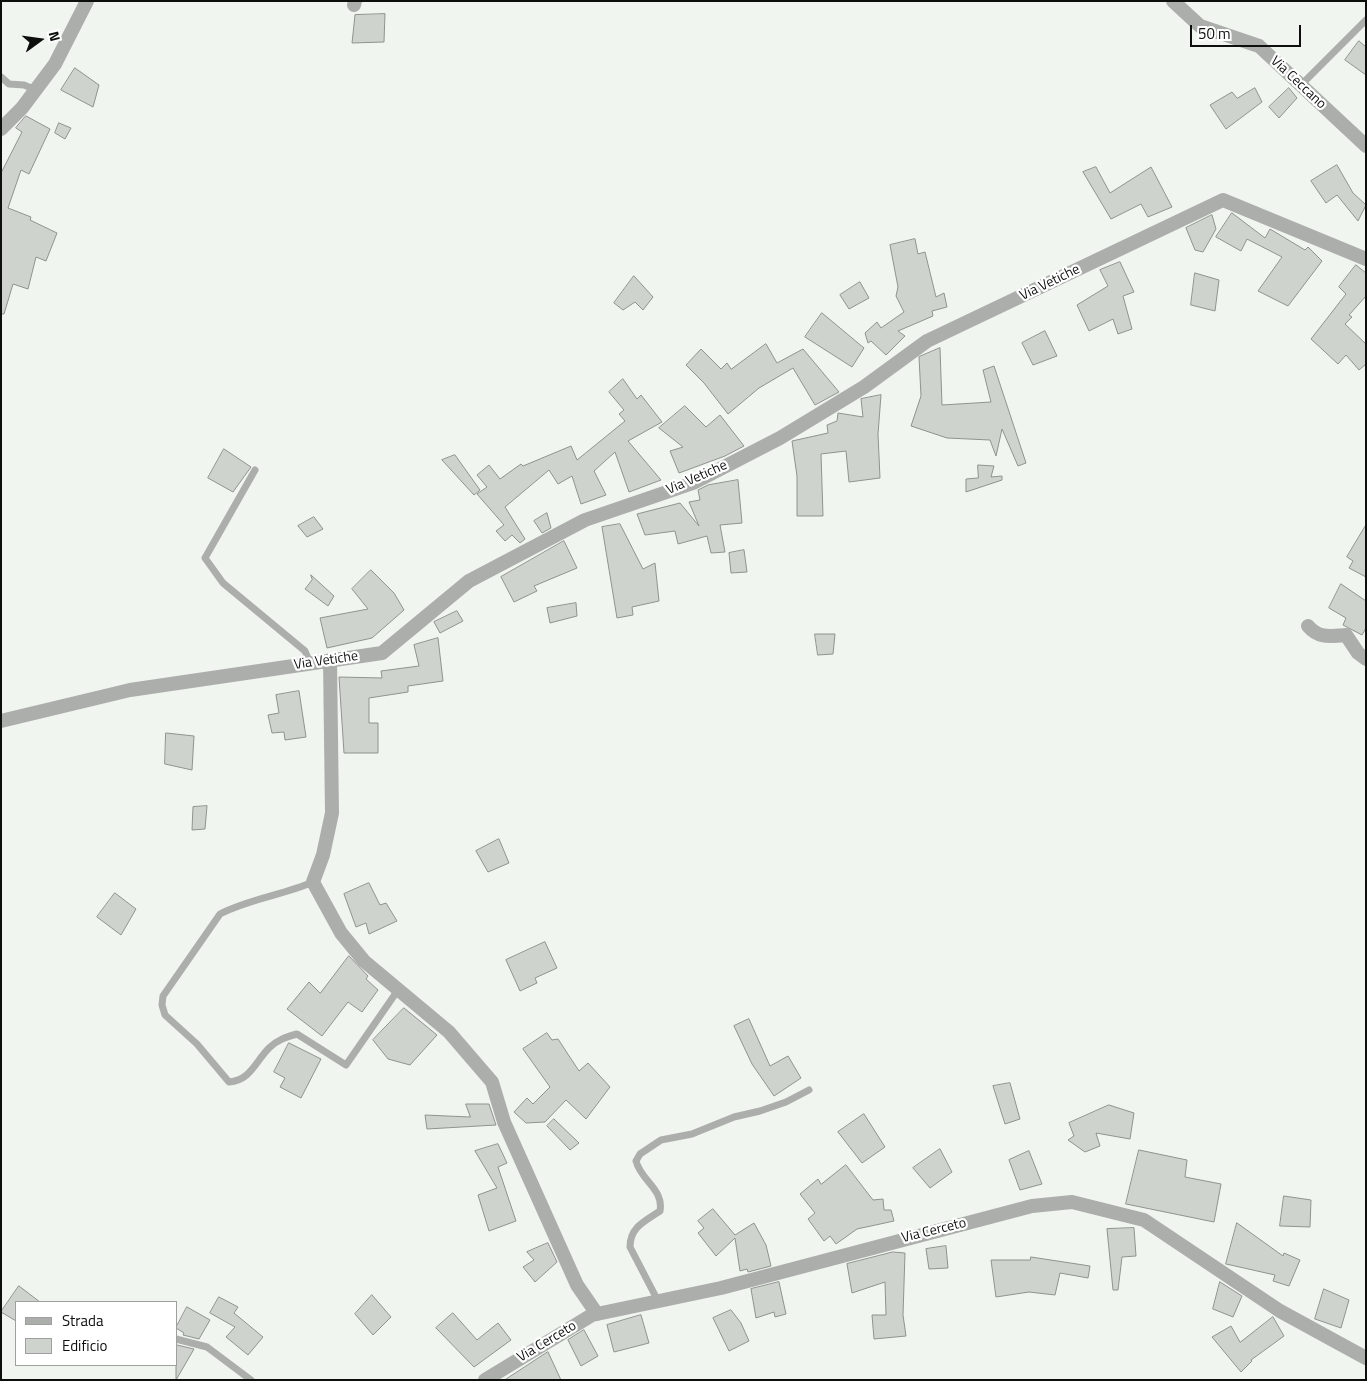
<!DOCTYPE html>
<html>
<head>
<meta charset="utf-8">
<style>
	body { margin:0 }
	#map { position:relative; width:1367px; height:1381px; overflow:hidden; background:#f0f5ef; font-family:"Titillium Web",sans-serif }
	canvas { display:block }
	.frame { position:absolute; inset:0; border:2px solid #0d0f0d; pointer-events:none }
	.legend { position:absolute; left:15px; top:1301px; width:162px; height:65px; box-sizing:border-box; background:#fff; border:1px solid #9e9f9e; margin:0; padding:6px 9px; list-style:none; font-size:15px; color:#0d0f0d }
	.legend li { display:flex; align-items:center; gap:10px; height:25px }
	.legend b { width:25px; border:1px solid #9e9f9e }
	.north { position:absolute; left:15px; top:15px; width:50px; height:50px; -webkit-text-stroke:4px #fff; paint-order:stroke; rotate:76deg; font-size:14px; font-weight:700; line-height:20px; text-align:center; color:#0d0f0d }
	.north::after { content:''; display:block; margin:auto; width:18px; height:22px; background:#0d0f0d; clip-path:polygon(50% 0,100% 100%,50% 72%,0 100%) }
	.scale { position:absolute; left:1190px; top:25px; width:111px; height:22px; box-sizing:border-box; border:2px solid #0d0f0d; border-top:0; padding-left:6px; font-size:15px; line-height:18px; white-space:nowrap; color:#0d0f0d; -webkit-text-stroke:4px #fff; paint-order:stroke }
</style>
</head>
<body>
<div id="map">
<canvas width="1367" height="1381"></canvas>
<div class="frame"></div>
<ul class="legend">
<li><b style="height:6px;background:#acaeac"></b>Strada</li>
<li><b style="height:14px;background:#ced3cd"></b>Edificio</li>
</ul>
<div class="north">N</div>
<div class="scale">50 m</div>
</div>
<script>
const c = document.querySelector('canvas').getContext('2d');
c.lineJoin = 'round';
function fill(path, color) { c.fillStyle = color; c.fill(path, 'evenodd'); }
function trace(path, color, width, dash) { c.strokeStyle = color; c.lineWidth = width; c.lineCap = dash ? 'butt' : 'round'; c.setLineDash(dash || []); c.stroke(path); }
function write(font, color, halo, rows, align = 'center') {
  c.font = font + ' "Titillium Web",sans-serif'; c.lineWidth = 4.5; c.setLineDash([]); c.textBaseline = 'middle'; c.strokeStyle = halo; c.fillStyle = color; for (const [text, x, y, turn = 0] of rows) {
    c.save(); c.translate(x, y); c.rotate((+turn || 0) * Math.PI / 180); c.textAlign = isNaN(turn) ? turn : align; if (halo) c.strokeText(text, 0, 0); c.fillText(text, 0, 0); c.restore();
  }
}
const building = new Path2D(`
	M385,14l-1,28 -32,1 3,-28z
	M1359,41l7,6v28l-21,-15z
	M75,68l24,17 -6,22 -32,-17z
	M1255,88l7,14 -36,27 -16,-24 22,-13 5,6z
	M1289,88l8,10 -18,20 -10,-11z
	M26,116l24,13 -21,45 -8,-4 -13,38 23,9 -1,3 27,13 -11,28 -10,-4 -8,32 -15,-5 -9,30h-3v-141l21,-41 -6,-4z
	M59,123l12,5 -6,11 -10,-6z
	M1337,165l16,28 13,12 -8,16 -21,-26 -11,8 -15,-22z
	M1096,167l14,26 41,-26 21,40 -24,10 -7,-13 -30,15 -28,-47z
	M1232,213l33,25 5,-9 35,21 3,-3 14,14 -34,45 -30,-15 24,-34 -35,-18 -6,12 -25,-14z
	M1212,215l4,14 -13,23 -8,-2 -9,-22z
	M915,239l3,15 7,-2 11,45 8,-4 3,14 -15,4 1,5 -35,15 7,5 -19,19 -15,-14 -3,2 -3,-10 12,-11 4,6 23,-16 -8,-16 2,-9 -8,-42z
	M1120,262l14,30 -11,4 9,33 -14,5 -5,-15 -24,12 -12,-26 31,-19 -8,-16z
	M1356,265l10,8v23l-17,19 3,2 -7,7 21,20v20l-7,6 -13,-15 -8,9 -27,-25 35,-45 -7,-7z
	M1195,273l24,7 -4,31 -24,-6z
	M634,276l19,21 -10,13 -8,-8 -12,8 -9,-7z
	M860,282l9,16 -20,11 -9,-14z
	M822,313l42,35 -12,19 -47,-30z
	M1045,331l12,25 -24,9 -11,-22z
	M766,344l11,19 26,-14 36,43 -24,13 -22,-37 -34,20 -31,26 -24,-31 -18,-18 15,-16 20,20 6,-6 4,6z
	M940,348l2,57 49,-3 -8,-32 11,-4 32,97 -8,3 -16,-37 -6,27 -6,-16 -43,-2 -36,-12 10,-30 -2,-39z
	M623,379l14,20 4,-4 21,27 -34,19 33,39 -32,12 -14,-40 -21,19 12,24 -25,9 -9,-28 -14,8 -9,-14 -44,37 20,32 -5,4 -8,-8 -7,6 -9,-10 8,-6 -27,-31 10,-7 -10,-12 12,-10 11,14 21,-15 2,2 48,-20 6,14 48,-39 -6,-7 5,-4 -15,-18z
	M881,395l-3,39 2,44 -31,4 -3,-31 -25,3 2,62h-26v-40l-5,-35 36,-8 -1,-8 10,-4 1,-8 25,4 -2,-18z
	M685,406l21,21 14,-12 24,31 -19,10 -46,17 -9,-22 13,-4 -24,-19z
	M224,449l27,18 -18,25 -25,-14z
	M455,455l25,35 -6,5 -32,-35z
	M978,465l16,1 -3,11 11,-1v4l-36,12v-13l12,-1z
	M738,480l4,43 -22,2 5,27 -14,1 -4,-17 -29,8 -3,-13 -30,4 -8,-21 43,-11 19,23 -10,-24 11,-2 -2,-10 10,-5z
	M547,513l4,15 -9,5 -8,-12z
	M314,517l9,12 -16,8 -9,-11z
	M620,524l23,45 12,-6 4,38 -27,6 1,8 -16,3 -15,-91z
	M1366,525v52l-17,-9 4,-7 -6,-4z
	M564,541l13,27 -43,18 3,5 -23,11 -13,-25z
	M744,550l3,22 -16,1 -2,-20z
	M371,570l23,23 10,17 -32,28 -45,10 -7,-30 48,-9 -16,-20z
	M311,575l23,21 -6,10 -23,-17 7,-9z
	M1341,584l25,17v27l-4,7 -19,-10 3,-7 -17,-10z
	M576,603l1,13 -27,7 -3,-15z
	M457,611l6,10 -23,12 -6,-11z
	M815,634h20l-2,20 -15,1z
	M438,638l5,43 -35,5v6l-39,6v25h9v30h-34l-5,-76 43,1 -1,-7 38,-5 -5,-21z
	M299,691l7,46 -21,3 -1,-8 -12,1 -4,-18 11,-2 -3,-18z
	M166,733l28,3 -2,34 -27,-6z
	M207,806l-2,23 -13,1 1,-23z
	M499,839l10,24 -21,9 -12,-21z
	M369,883l11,22 6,-2 11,18 -28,13 -3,-11 -10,4 -12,-33z
	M115,893l21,16 -15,26 -24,-18z
	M545,942l12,26 -22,10 2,5 -17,8 -14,-31z
	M349,956l19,20 -2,3 12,11 -16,22 -14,-10 -26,34 -35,-27 22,-27 11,11z
	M404,1008l33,27 -27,30 -22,-6 -15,-19z
	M749,1019l21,47 18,-10 13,22 -27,18 -22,-32 -18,-38z
	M547,1033l5,7 6,-1 21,32 9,-8 22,24 -24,32 -20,-19 -21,22 -19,1 -12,-11 13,-14 6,6 17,-17 -27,-38z
	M289,1043l32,16 -20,39 -21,-11 5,-9 -11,-6z
	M1010,1083l10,36 -15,5 -12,-38z
	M466,1104h23l7,21 -69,4 -2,-14 45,2z
	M1109,1105l25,8 -4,26 -34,-6 4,13 -15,6 -17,-12 6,-4 -5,-13z
	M864,1114l21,33 -23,16 -24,-31z
	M554,1119l25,24 -9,7 -23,-24z
	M498,1144l9,19 -9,4 18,54 -27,10 -11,-36 19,-7 -22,-37z
	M940,1149l12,23 -22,16 -17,-20z
	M1139,1150l48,10 -2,17 36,7 -7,38 -88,-18z
	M1029,1151l13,33 -22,6 -11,-30z
	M846,1165l27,35 10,-1 1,11h7l3,11 -37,8 -21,15 -6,-8 -6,5 -16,-22 7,-6 -15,-19 18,-15 3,5z
	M1284,1196l27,4 -1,27 -30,-1z
	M713,1209l22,26 19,-12 12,22 5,21 -23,6 -1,-3 -7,2 -5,-33 -19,18 -18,-23 6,-5 -6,-7z
	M1237,1223l46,33 1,-3 16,7 -11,26 -16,-5 2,-6 -49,-11z
	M1134,1228l2,28 -14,1 -4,33h-5l-6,-61z
	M548,1243l9,19 -22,20 -12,-15 11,-7 -7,-8z
	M946,1246l2,22 -19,1 -3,-20z
	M893,1252l12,1 -2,62 3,21 -32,3 -2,-24h14l-1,-33 -33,11 -5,-29z
	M1031,1257l59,9 -2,12 -28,-5 -5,22 -26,-3 -33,5 -5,-37h39z
	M779,1282l7,32 -11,3 -1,-5 -18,6 -5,-29z
	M1220,1282l22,14 -9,21 -20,-8z
	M19,1286l21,16h-24v19l-15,-9z
	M1324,1289l25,11 -8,28 -26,-9z
	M372,1295l19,22 -18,18 -18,-21z
	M219,1297l19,10 -4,6 29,24 -15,18 -22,-18 9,-10 -25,-14z
	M187,1307l23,13 -11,19 -16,-4 1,-2 -8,-5z
	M731,1310l10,13 8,18 -20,10 -16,-33z
	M453,1313l24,27 21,-17 13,17 -37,27 -38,-39z
	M641,1315l8,28 -35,9 -7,-27z
	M1273,1317l11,19 -33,24 1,1 -11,11 -29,-35 19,-11 9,16z
	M584,1330l14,26 -17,10 -13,-26z
	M177,1345l17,4 -18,31v-33z
	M548,1352l13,28h-56z`);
fill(building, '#ced3cd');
trace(building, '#8f938e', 1);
trace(new Path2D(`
	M1,77l8,7 15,1 12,5
	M1301,85l65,-65
	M255,470l-50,88 18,25 82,68 5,12
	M313,882c-30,13 -64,17 -93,32l-57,82 -1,9 3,10 32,29 32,38c22,-2 26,-20 40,-34 8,-8 17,-11 28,-14l49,31 52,-75
	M658,1301l-28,-54c0,-20 15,-26 30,-36 4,-22 -19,-30 -24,-50l4,-7 21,-14 31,-6 42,-17 26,-6 26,-9 23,-12
	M176,1339l31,8 44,33`), '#acaeac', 7);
trace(new Path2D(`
	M1173,1l27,25 59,20 107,100
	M354,5l1,-4
	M1,129l21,-21 33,-44 32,-63
	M1308,626c11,13 23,10 38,9l12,18 8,6
	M330,660l2,153 -9,42 -10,27 28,51 23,28 85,71 43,50 12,40 73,163 20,29
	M1,721l129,-31 252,-37 87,-72 116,-61 108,-37 87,-45 84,-51 63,-46 296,-141 143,59
	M485,1380l107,-65 129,-27 311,-82 40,-4 72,18 136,91 86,47`), '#acaeac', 14);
write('14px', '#0d0f0d', '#fff', [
	["Via Ceccano",1298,83,43],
	["Via Vetiche",1050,283,-26],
	["Via Vetiche",697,478,-24],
	["Via Vetiche",326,661,-8],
	["Via Cerceto",934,1231,-14],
	["Via Cerceto",547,1342,-31]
]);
</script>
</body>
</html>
